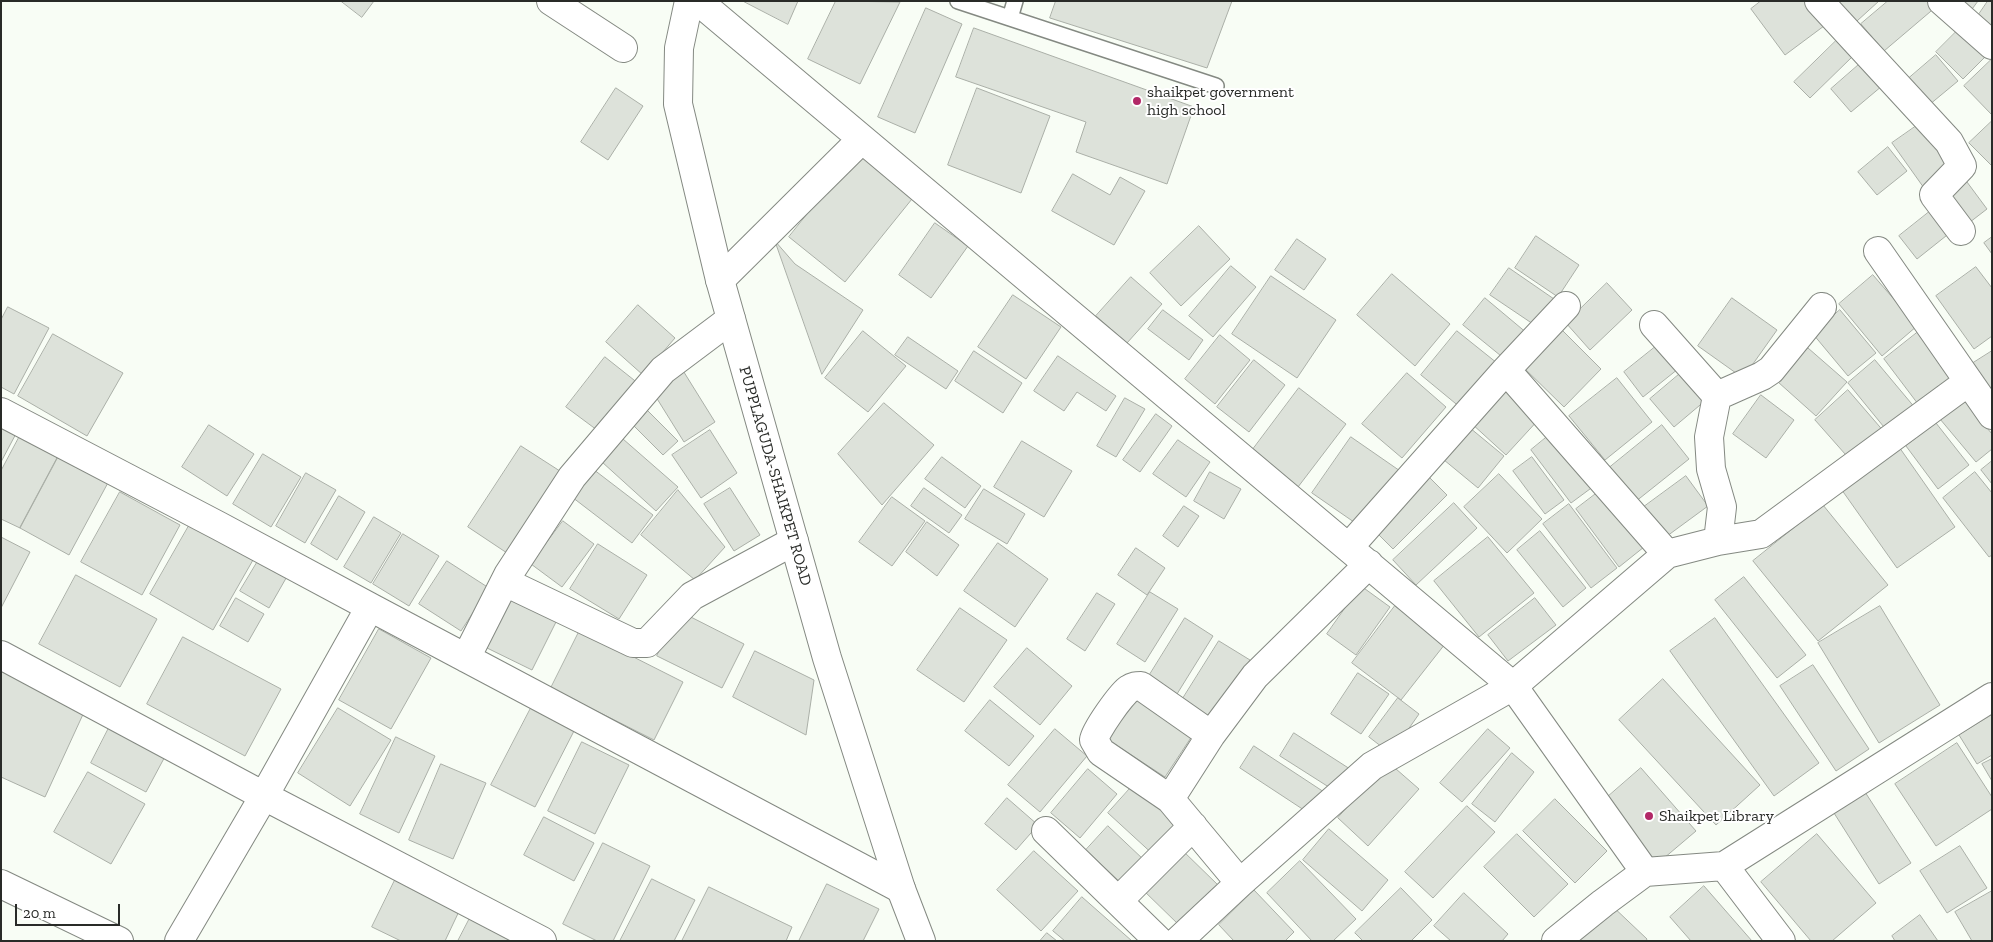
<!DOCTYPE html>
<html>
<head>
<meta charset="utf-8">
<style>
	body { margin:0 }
	#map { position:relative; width:1993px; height:942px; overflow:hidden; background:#f8fdf5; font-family:"Zilla Slab",serif }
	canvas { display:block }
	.frame { position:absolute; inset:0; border:2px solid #292b28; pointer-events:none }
	.scale { position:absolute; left:15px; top:904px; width:105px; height:22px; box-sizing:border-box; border:2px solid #292b28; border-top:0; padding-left:6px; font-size:15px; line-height:18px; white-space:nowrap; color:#292b28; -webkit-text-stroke:4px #fff; paint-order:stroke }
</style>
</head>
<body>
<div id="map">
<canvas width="1993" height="942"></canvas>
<div class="frame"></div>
<div class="scale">20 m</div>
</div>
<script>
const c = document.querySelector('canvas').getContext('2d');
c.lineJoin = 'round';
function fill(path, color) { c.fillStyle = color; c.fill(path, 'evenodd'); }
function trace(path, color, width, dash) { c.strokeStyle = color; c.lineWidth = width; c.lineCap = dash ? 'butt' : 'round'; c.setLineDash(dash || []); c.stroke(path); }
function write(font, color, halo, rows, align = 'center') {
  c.font = font + ' "Zilla Slab",serif'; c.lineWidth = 4; c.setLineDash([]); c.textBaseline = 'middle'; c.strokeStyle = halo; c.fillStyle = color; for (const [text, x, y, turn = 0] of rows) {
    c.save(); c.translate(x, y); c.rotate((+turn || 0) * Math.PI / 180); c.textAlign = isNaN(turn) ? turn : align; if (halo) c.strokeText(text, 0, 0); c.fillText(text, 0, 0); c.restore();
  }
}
const building = new Path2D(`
	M341,1h33l-12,16z
	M743,1h55l-10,23z
	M836,1l64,1 -40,82 -52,-25z
	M1056,1h176l-25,67 -157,-50z
	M1761,1h51l16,22 -43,32 -34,-46z
	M1838,1h41l-22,20z
	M1888,1h44l5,5 -53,45 -23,-27z
	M1947,1h31l-11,15z
	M1988,1h4v35l-19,-13z
	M926,8l36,16 -47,109 -37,-16z
	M974,28l220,79 -27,77 -91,-32 10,-30 -130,-45z
	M1960,28l27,27 -24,24 -27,-27z
	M1836,41l16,16 -42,41 -16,-16z
	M1936,55l22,26 -29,24 -21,-26z
	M1992,59v56l-28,-29z
	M1862,62l20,24 -31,26 -20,-23z
	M616,88l27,18 -35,54 -27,-18z
	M977,88l73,28 -29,77 -73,-28z
	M1992,121v45l-23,-23z
	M1922,122l32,45 -30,21 -32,-45z
	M1888,147l19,24 -30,24 -19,-23z
	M860,149l56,45 -71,88 -56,-45z
	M1073,174l37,21 10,-18 25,14 -31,54 -62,-34z
	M1967,182l20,27 -26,20 -20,-26z
	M1938,205l18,23 -39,31 -18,-23z
	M935,223l33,23 -37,52 -32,-23z
	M1199,226l31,33 -49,47 -31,-33z
	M1536,236l43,29 -21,32 -43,-29z
	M1992,237v17l-8,-11z
	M1297,239l29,20 -22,31 -29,-20z
	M775,241l20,23 68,46 -41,64z
	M1231,266l25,21 -43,50 -24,-21z
	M1976,267l16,21v48l-18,13 -38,-53z
	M1509,268l45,31 -18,27 -46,-31z
	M1392,274l58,50 -35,42 -58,-51z
	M1873,275l44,51 -35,30 -43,-52z
	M1271,276l65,44 -39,58 -65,-44z
	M1131,277l31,27 -35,39 -31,-27z
	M1607,283l25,27 -42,40 -24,-27z
	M1013,295l48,32 -35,52 -48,-32z
	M1485,298l43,36 -22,26 -43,-35z
	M1732,298l45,32 -34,48 -45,-32z
	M638,305l37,33 -32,37 -37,-33z
	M8,307l41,21 -35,66 -13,-7v-67z
	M1163,310l40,30 -14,20 -41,-31z
	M1840,310l36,43 -28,23 -35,-42z
	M1561,329l40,40 -37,38 -41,-40z
	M863,331l43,35 -38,46 -43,-34z
	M1457,331l40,32 -36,45 -40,-33z
	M1918,332l34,46 -34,26 -34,-45z
	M53,334l70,39 -36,63 -69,-40z
	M1220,335l30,25 -35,44 -30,-25z
	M908,337l50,34 -12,18 -51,-34z
	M1664,340l19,25 -40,32 -19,-25z
	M1808,348l39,34 -31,34 -38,-34z
	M974,351l48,32 -19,30 -48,-32z
	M1992,351v46l-22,-32z
	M1058,356l58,40 -10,15 -29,-19 -13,19 -30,-20z
	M605,357l34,27 -38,49 -35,-26z
	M1254,360l31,25 -36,47 -32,-25z
	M1875,360l41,49 -28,23 -40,-49z
	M682,369l33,53 -31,20 -33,-53z
	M1682,372l24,28 -32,27 -24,-28z
	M1407,373l39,34 -44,51 -40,-34z
	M1617,378l35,44 -47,38 -36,-44z
	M1505,386l35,32 -34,37 -35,-32z
	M1299,388l47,36 -48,63 -47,-35z
	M1848,390l38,44 -33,29 -38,-43z
	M1761,395l33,25 -28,38 -33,-24z
	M1125,398l20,11 -29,48 -19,-11z
	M1964,400l28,34v15l-16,13 -36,-43z
	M884,403l50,42 -52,60 -44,-51z
	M647,410l31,31 -15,14 -31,-31z
	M1156,414l16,12 -32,46 -17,-12z
	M1,418l18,10 -18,34z
	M1464,423l40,33 -26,32 -40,-33z
	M1936,423l33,42 -31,24 -32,-43z
	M209,425l45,29 -27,42 -45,-29z
	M1662,425l27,34 -54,43 -26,-34z
	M710,430l27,43 -36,25 -29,-43z
	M22,432l38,21 -40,75 -19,-9v-48z
	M1553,432l41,54 -23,17 -40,-53z
	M1351,437l52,36 -39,56 -52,-36z
	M623,439l55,48 -22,24 -54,-49z
	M1178,440l32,22 -24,35 -33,-23z
	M1022,441l50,30 -28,46 -50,-30z
	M1897,444l58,83 -58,41 -58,-82z
	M521,446l42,27 -53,82 -42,-28z
	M60,453l50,26 -41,76 -49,-27z
	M263,454l38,23 -30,50 -38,-23z
	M942,457l39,29 -16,22 -40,-29z
	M1532,457l32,43 -19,14 -32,-43z
	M1992,461v23l-11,-14z
	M589,466l64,49 -21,28 -64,-49z
	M1210,472l31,17 -17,30 -30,-18z
	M1975,472l17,21v62l-3,2 -46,-59z
	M306,473l30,17 -31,53 -29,-17z
	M1426,474l21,21 -54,54 -21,-21z
	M1499,474l43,45 -35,34 -43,-46z
	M1686,476l22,30 -45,33 -22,-30z
	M730,488l30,47 -26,16 -30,-47z
	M924,488l38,27 -13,18 -38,-27z
	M984,489l41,25 -18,30 -42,-25z
	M678,490l47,57 -30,33 -54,-45z
	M1601,490l43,57 -25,20 -43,-58z
	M120,492l60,33 -38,70 -61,-33z
	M339,496l26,16 -28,48 -26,-16z
	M892,497l33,24 -33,45 -33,-24z
	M1454,503l23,25 -61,57 -23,-25z
	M1569,504l48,64 -26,20 -48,-64z
	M1823,505l65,80 -70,56 -65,-80z
	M1184,506l15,10 -21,31 -15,-11z
	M374,517l27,16 -30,50 -27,-16z
	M563,521l31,23 -32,43 -31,-23z
	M927,522l32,23 -22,31 -31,-24z
	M190,524l63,36 -40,70 -63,-36z
	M1540,531l46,57 -23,19 -46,-57z
	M403,534l36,22 -30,50 -36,-22z
	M1,537l29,15 -29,56z
	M1488,537l46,56 -55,44 -45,-56z
	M998,543l50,36 -33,48 -51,-36z
	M598,544l49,31 -28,44 -49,-30z
	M1136,548l29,20 -18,27 -29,-20z
	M261,556l28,17 -20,35 -29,-17z
	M447,561l42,27 -28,43 -42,-27z
	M76,575l81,44 -37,68 -81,-43z
	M1744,577l62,78 -29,23 -62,-78z
	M1361,586l29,21 -34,48 -29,-21z
	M1150,592l28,17 -33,53 -28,-18z
	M1097,593l18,11 -30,47 -18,-12z
	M510,597l47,23 -25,50 -47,-23z
	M236,598l28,16 -16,28 -28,-16z
	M1535,598l21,27 -48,36 -20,-26z
	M1395,606l50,38 -44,56 -49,-37z
	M1880,606l60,99 -61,38 -61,-100z
	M960,608l47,32 -43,62 -47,-32z
	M679,611l65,33 -22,44 -65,-32z
	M1185,618l28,18 -36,58 -28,-18z
	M1715,618l104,145 -45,33 -104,-145z
	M379,629l52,29 -40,71 -52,-29z
	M580,630l103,52 -29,58 -103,-52z
	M183,637l98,52 -36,67 -98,-52z
	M1219,641l31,19 -37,59 -31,-19z
	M1027,648l45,38 -32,39 -46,-38z
	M755,651l59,29 -8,55 -73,-38z
	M1813,665l56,84 -33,22 -56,-85z
	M1,671l84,39 -40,87 -44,-20z
	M1358,673l31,21 -28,40 -30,-20z
	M1663,679l97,106 -44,40 -97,-105z
	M1137,692l59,38 -31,47 -58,-38z
	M1398,698l21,16 -28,40 -22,-17z
	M990,700l44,36 -25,30 -44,-35z
	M338,708l53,32 -41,66 -52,-33z
	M531,708l43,23 -39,76 -44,-22z
	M1992,715v40l-15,9 -18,-29z
	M113,720l56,29 -23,43 -55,-29z
	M1055,729l32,27 -47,56 -32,-27z
	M1488,729l22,19 -48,54 -22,-19z
	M1294,733l56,36 -15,22 -55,-35z
	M396,737l39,19 -36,77 -39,-19z
	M582,742l47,23 -34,69 -47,-23z
	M1957,743l35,54v12l-56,37 -41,-62z
	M1254,746l70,46 -14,22 -70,-46z
	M1512,753l22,19 -39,50 -23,-18z
	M1992,759v22l-10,-17z
	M1388,762l31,27 -51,57 -30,-28z
	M441,764l45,19 -33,76 -44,-19z
	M1641,768l55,63 -39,33 -54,-63z
	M1088,769l29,25 -37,44 -29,-25z
	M88,772l57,32 -34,60 -57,-32z
	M1135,783l49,45 -27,30 -49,-45z
	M1865,792l46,71 -32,21 -45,-71z
	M1007,798l31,27 -22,25 -31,-26z
	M1555,799l52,52 -32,32 -52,-52z
	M1467,806l28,26 -62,66 -28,-26z
	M544,817l50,26 -20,38 -50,-26z
	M1108,826l36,34 -22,24 -36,-34z
	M1329,829l59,51 -26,31 -59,-51z
	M1517,834l51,50 -34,33 -50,-50z
	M1817,834l59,69 -44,38h-21l-50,-59z
	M603,843l47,23 -37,75h-16l-34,-17z
	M1960,846l27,42 -40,25 -27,-42z
	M1180,848l38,37 -39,40 -38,-37z
	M1034,851l44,40 -37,40 -44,-41z
	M1300,861l56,58 -23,22h-21l-45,-48z
	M398,874l64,31 -17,36h-44l-29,-14z
	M652,879l43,21 -21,41h-54z
	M827,884l52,25 -16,32h-64z
	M1704,886l48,55h-61l-21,-24z
	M709,887l83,40 -6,14h-104z
	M1401,888l31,32 -21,21h-48l-8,-8z
	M1254,890l40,42 -9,9h-51l-15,-16z
	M1992,891v50h-20l-17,-29z
	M1464,893l44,41 -6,7h-51l-17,-15z
	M1082,897l50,44h-67l-12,-10z
	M1609,903l38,36 -1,2h-72z
	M1920,915l18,26h-43l-3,-5z
	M470,918l46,23h-58z
	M1047,933l10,8h-17z`);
fill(building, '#dde2da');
trace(building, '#aaafa7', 1);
const service = new Path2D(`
	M958,1l258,85
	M1010,18l5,-17`);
const minor = new Path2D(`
	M551,1l72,47
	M698,1l815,685 132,186
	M1819,1l130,141 13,24 -28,29 27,36
	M1942,1l50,44
	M1878,251l114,164
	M720,280l142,-141
	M1654,325l63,71
	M1506,370l161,184
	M1717,396l-8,41 2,32 11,38 -4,34
	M1717,396l45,-20 9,-6 51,-63
	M1,412l218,114 151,81 -106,189 -85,145
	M1349,547l157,-177 60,-64
	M505,582l128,61h14l45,-47 102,-55
	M370,607l531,282
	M1,655l263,141 278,145
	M466,658l42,-83 64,-98 91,-107 68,-51
	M1170,799l-69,-47 -7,-12c1,-9 28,-47 35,-51 4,-3 7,-3 12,-3l70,49
	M1046,831l113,110
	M1724,866l57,75
	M1240,883l-70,-84 41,-64 44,-59 114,-112
	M1118,901l75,-75
	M1178,941l62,-58 132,-117 141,-80 154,-132 51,-13 43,-7 207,-152
	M1556,941l47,-38 42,-31 79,-6 268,-169`);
const tertiary = new Path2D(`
	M689,1l-10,47 -1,56 42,176 107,378 74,231 20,52
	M1,884l118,57`);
trace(service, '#848982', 18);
trace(minor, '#848982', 30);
trace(tertiary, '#848982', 30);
trace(service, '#fff', 15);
trace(minor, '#fff', 28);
trace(tertiary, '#fff', 28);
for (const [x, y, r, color] of [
	[1137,101,5,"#b22867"],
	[1649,816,5,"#b22867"]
]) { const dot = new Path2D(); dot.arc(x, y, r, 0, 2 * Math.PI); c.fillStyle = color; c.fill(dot); trace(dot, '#fff', 2); }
write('16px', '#292b28', '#fff', [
	["shaikpet government",1147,92],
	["high school",1147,110],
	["Shaikpet Library",1659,816]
], 'left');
write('16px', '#292b28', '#fff', [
	["PUPPLAGUDA-SHAIKPET ROAD",775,476,74]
]);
</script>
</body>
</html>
